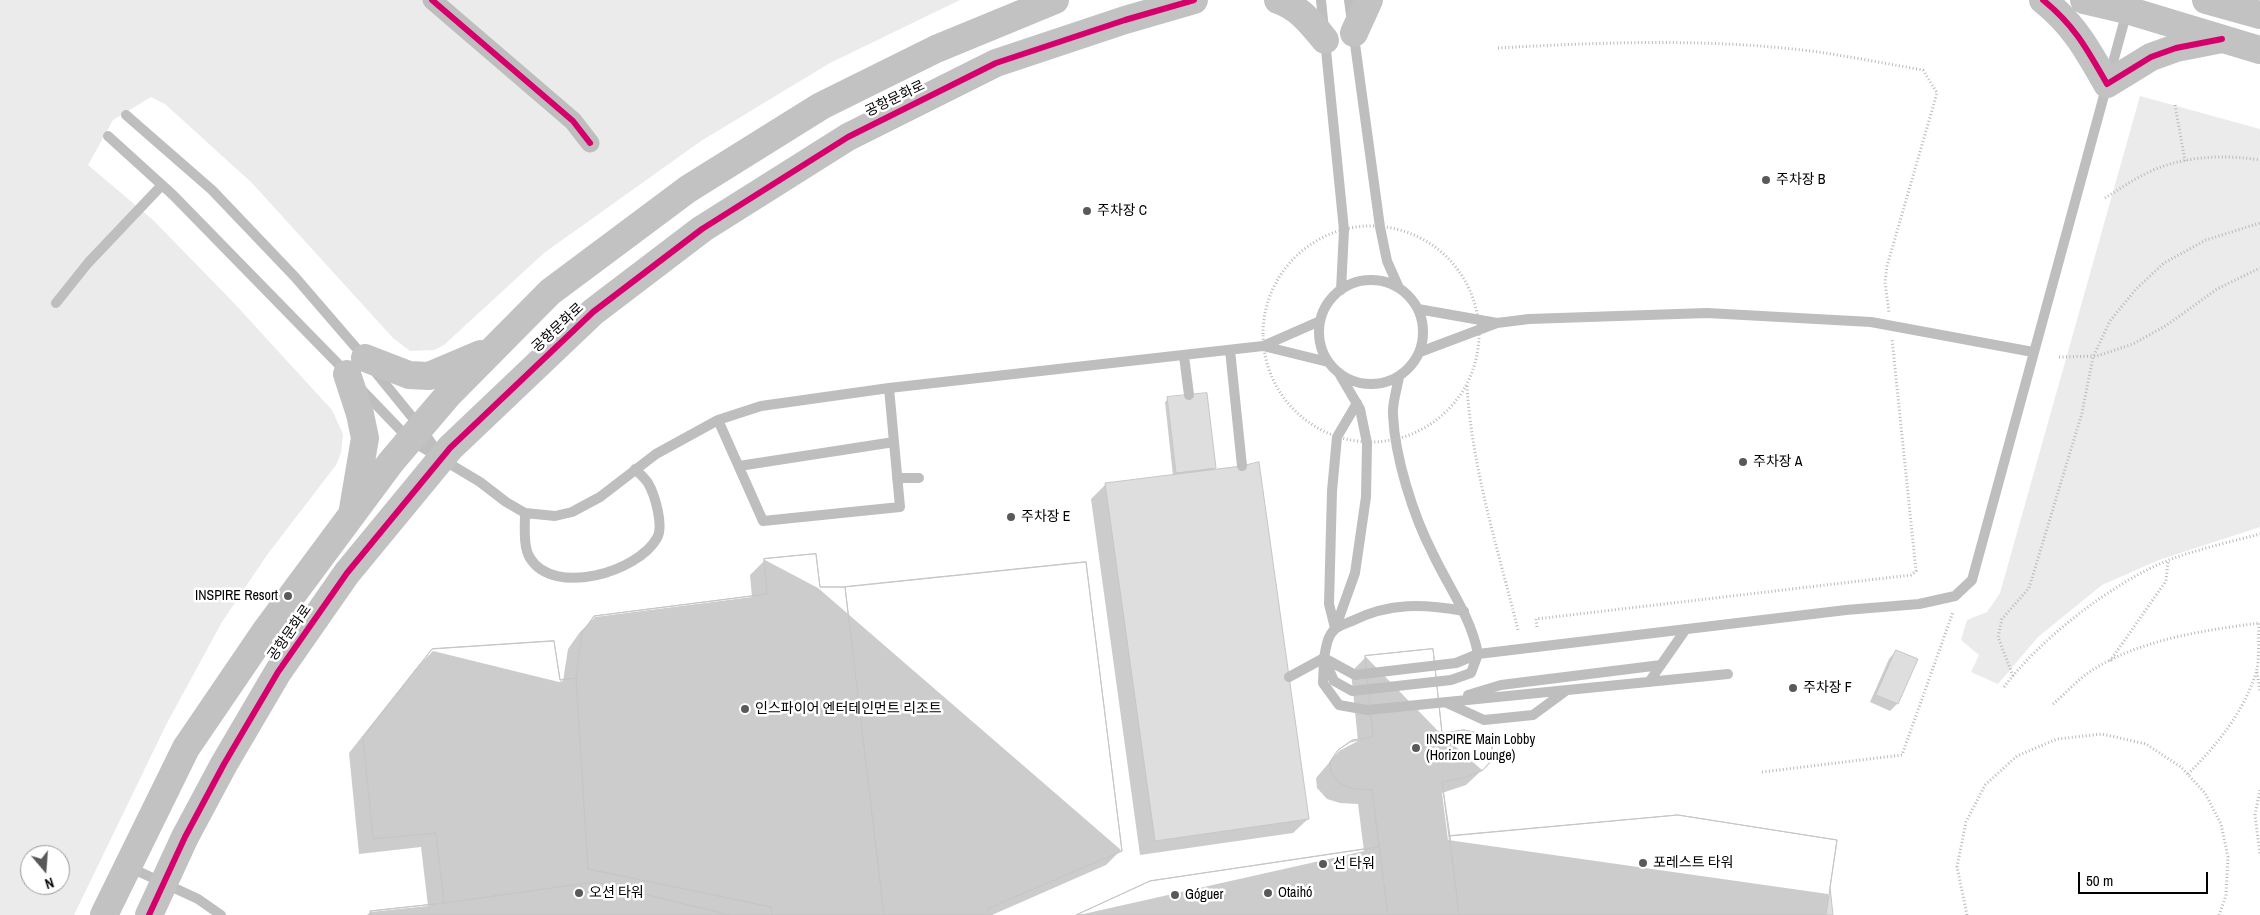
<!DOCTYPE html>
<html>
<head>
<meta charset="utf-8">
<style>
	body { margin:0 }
	#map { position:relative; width:2260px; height:915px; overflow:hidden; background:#fff; font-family:"Archivo Narrow",sans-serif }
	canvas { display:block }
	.north { position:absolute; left:20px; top:845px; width:50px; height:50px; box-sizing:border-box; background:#fff; border:1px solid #999; border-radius:50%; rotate:162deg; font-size:14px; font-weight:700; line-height:20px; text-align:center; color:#000 }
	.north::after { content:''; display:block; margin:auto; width:18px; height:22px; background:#595959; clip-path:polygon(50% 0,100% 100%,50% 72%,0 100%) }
	.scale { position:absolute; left:2078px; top:872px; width:130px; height:22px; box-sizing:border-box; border:2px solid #000; border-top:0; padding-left:6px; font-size:15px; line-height:18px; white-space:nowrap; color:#000; -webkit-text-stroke:4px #fff; paint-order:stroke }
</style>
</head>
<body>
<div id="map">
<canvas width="2260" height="915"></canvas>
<div class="north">N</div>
<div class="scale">50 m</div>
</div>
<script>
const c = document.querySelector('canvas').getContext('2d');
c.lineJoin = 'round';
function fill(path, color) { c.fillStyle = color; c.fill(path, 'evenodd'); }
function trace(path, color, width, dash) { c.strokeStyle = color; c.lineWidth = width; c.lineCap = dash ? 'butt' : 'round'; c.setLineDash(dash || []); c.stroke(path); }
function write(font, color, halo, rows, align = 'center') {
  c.font = font + ' "Archivo Narrow","Noto Sans KR",sans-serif'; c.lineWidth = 5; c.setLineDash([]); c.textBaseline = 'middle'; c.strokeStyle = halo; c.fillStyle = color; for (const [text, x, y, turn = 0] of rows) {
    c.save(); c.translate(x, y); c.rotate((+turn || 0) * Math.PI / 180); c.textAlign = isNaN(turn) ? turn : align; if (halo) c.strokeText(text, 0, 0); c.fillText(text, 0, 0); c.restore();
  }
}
fill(new Path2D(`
	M0,0h960l-130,63 -129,78 -157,112 -100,92 -10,5 -24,1 -17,-13 -141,-155 -87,-79 -14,-7 -38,23 -25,45 65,55 80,82 99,108 11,24 -2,19 -5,12 -69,90 -45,67 -55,101 -93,192h-74zM30,855h30v30h-30z
	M2140,96l120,33v398l-101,33 -57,25 -64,52 -40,47 -27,-12 8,-17 -18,-15 6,-20 20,-8 13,-19z`), '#ebebeb');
fill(new Path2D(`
	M1168,399l47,68 -4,4 97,348 -15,14 -153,22 -49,-356 15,-15 67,-8 -8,-74z
	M765,560l53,28 303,262 -15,15 -114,50h-625l3,-3 58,-6 -7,-59 -62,7 -10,-101 69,-87 15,-15 126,31 4,-1 5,-32 12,-17 15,-15 157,-20 -2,-22z
	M1896,651l20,9 -19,44 -7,7 -20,-9 19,-43z
	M1366,657l75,77 41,36 -16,15 -24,8 6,47 380,54 4,21h-753l285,-64 -6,-47 -18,-1 -13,-4 -10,-11 -1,-10 23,-27 19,-10 -7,-69z`), '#0003');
const building = new Path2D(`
	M1207,393l9,75 -40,5 -9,-76z
	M1259,462l50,357 -154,22 -50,-358 137,-17z
	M816,554l4,33h25l241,-25 36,289 -135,58 6,6h-622l-1,-4 74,-8 -8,-70 -63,6 -10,-102 69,-88 122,-8 6,39 16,-2 6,-45 12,-17 173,-22 -3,-35z
	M816,554l4,33h25l39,328h-112l-1,-8 -183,-38 -12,-191 6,-45 12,-17 173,-22 -3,-35z
	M1086,562l36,289 -135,58 6,6h-109l-39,-328z
	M554,641l6,39 16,-2 12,191 183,38 1,8h-42l-135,-33 -151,21 -8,-70 -63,6 -10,-102 69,-88z
	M1433,649l9,84 22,-3 18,4 10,13v13l-9,10 -16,7 -25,5 8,54 228,-21 159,25 -7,47 3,28h-757l74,-34 229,-34 -7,-57 -17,-1 -13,-4 -11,-12 -1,-11 8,-12 12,-8 23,-5 -8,-81z
	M1433,649l9,84 22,-3 18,4 10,13v13l-9,10 -16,7 -25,5 17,133h-71l-16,-125 -17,-1 -13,-4 -11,-12 -1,-11 8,-12 14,-10 21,-3 -8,-81z
	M1896,650l22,9 -20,45 -22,-9z
	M1678,815l159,25 -11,75h-367l-9,-79z
	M1379,847l9,68h-312l74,-34z
	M595,882l135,33h-359l-1,-4 74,-8z`);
fill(building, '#dedede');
trace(building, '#c6c6c6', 1);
trace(new Path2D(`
	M1498,48c106,-6 215,-10 320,4 35,5 70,12 105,18l14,23 -50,173 -2,16 4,31
	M2175,105l10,56
	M2105,198c13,-8 26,-17 40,-24 35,-18 77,-20 115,-14
	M1263 334a108 108 0 1 1 216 0a108 108 0 1 1-216 0Z
	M2059,357l38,-1 36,-12 34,-19 50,-36 43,-21
	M1467,386c5,83 31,163 51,244
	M1537,627l-1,-8 375,-44 5,-4 -24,-232
	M2110,661l56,-80 2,-20
	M2257,672l3,20
	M2013,676l-15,-39 4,-18 27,-31 53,-175 11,-56 17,-36 26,-32 28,-26 42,-23 54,-17
	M2004,687c36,-48 109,-105 165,-127 29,-11 61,-18 91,-26
	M2053,704c13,-11 26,-26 41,-35 49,-30 111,-39 166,-46
	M1762,772l140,-17 51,-143
	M2188,774c29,-29 55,-61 68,-101 4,-15 2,-35 3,-50
	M2260,790l-5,25 5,39
	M1967,915l-10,-48 9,-45 19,-37 32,-29 40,-17 45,-5 44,10 35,23 24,26 16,31 7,33 -2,39 -7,19`), '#b9b9b9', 3, [1, 2.5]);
trace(new Path2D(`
	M1321,0l23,230 -3,60
	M1349,0l31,227 7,34 12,27
	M126,115l86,75 83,87 69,80
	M108,136l65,59 173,177
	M1319 332a52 52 0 1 1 104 0a52 52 0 1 1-104 0Z
	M56,303l32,-40 74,-78
	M1418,309l79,14
	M1263,346l65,16
	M1230,350l12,116
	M1420,352l77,-29 32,-4 178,-6 164,9 162,30
	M1184,356l5,39
	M373,369l48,59 18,26
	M1399,377c-2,12 -7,26 -6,38 2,43 20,100 40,139 16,34 38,63 45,100l-22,9 -101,12 -31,-17c2,-10 3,-22 11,-29 4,-3 12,-6 17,-8 38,-19 72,-17 112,-10
	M359,387l51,53 70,42 26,20 19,11 30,3 17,-4 28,-15 56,-43 62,-34 43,-14 128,-18 374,-42 57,-25
	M718,420l45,101 137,-14 -11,-119
	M739,466l155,-24
	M897,478h22
	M525,513c0,13 -2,34 5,45 24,39 108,14 127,-20 7,-12 -2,-43 -9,-55 -3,-5 -9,-10 -13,-14
	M1335,628l-6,-24 3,-113 5,-54 20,-34
	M1335,629l20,-56 11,-76 1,-54 -7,-34 -20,-34
	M1324,658l10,23 18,10 99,-11 20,-7 7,-19 368,-44 73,-6 36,-8 17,-16 155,-569
	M1324,661l-1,22 16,22 28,5 361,-36
	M1289,677l35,-19
	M1649,682l37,-53
	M1468,695l33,-10 160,-20
	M1447,703l37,17 49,-5 34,-25
	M129,867l69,32 23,16`), '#bebebe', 10);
trace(new Path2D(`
	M432,0l141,121 17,22`), '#bebebe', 19);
trace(new Path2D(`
	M1278,0c21,7 34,24 47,40
	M2043,0c32,26 44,49 64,84l44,-27 25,-9 46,-9
	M2084,0l43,10 133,40
	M2206,0l54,15
	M1354,33l15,-33
	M365,358l44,17 20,1 52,-22
	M347,374l13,40 5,24 -12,71
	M104,915l82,-167 81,-119 124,-167 57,-67 102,-103 138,-103 133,-83 115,-57 119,-49
	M149,915l36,-78 39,-73 54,-92 69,-99 103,-125 143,-136 109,-83 146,-92 148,-74 129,-43 69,-20`), '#c2c2c2', 28);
trace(new Path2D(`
	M432,0l141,121 17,22
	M2043,0c32,26 44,49 64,84l44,-27 25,-9 46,-9
	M149,915l36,-78 39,-73 54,-92 69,-99 103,-125 143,-136 109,-83 146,-92 148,-74 129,-43 69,-20`), '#d6006c', 6);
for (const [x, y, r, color] of [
	[1766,180,5,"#595959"],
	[1087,211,5,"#595959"],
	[1743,462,5,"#595959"],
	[1011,517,5,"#595959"],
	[288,596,5,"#595959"],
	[1793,688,5,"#595959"],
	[745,709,5,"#595959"],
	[1416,748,5,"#595959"],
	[1643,863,5,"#595959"],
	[1323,864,5,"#595959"],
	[579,893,5,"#595959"],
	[1268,893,5,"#595959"],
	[1175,895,5,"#595959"]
]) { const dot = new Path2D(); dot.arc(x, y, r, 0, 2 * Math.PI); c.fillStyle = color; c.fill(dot); trace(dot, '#fff', 2); }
write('14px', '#000', '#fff', [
	["공항문화로",895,99,-26],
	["공항문화로",558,328,-43],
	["공항문화로",290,633,-55]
]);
write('14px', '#000', '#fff', [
	["주차장 B",1776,180],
	["주차장 C",1097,211],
	["주차장 A",1753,462],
	["주차장 E",1021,517],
	["INSPIRE Resort",278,596,"right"],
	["주차장 F",1803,688],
	["인스파이어 엔터테인먼트 리조트",755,709],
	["INSPIRE Main Lobby",1426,740],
	["(Horizon Lounge)",1426,756],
	["포레스트 타워",1653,863],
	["선 타워",1333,864],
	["오션 타워",589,893],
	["Otaihó",1278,893],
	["Góguer",1185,895]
], 'left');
</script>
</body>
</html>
